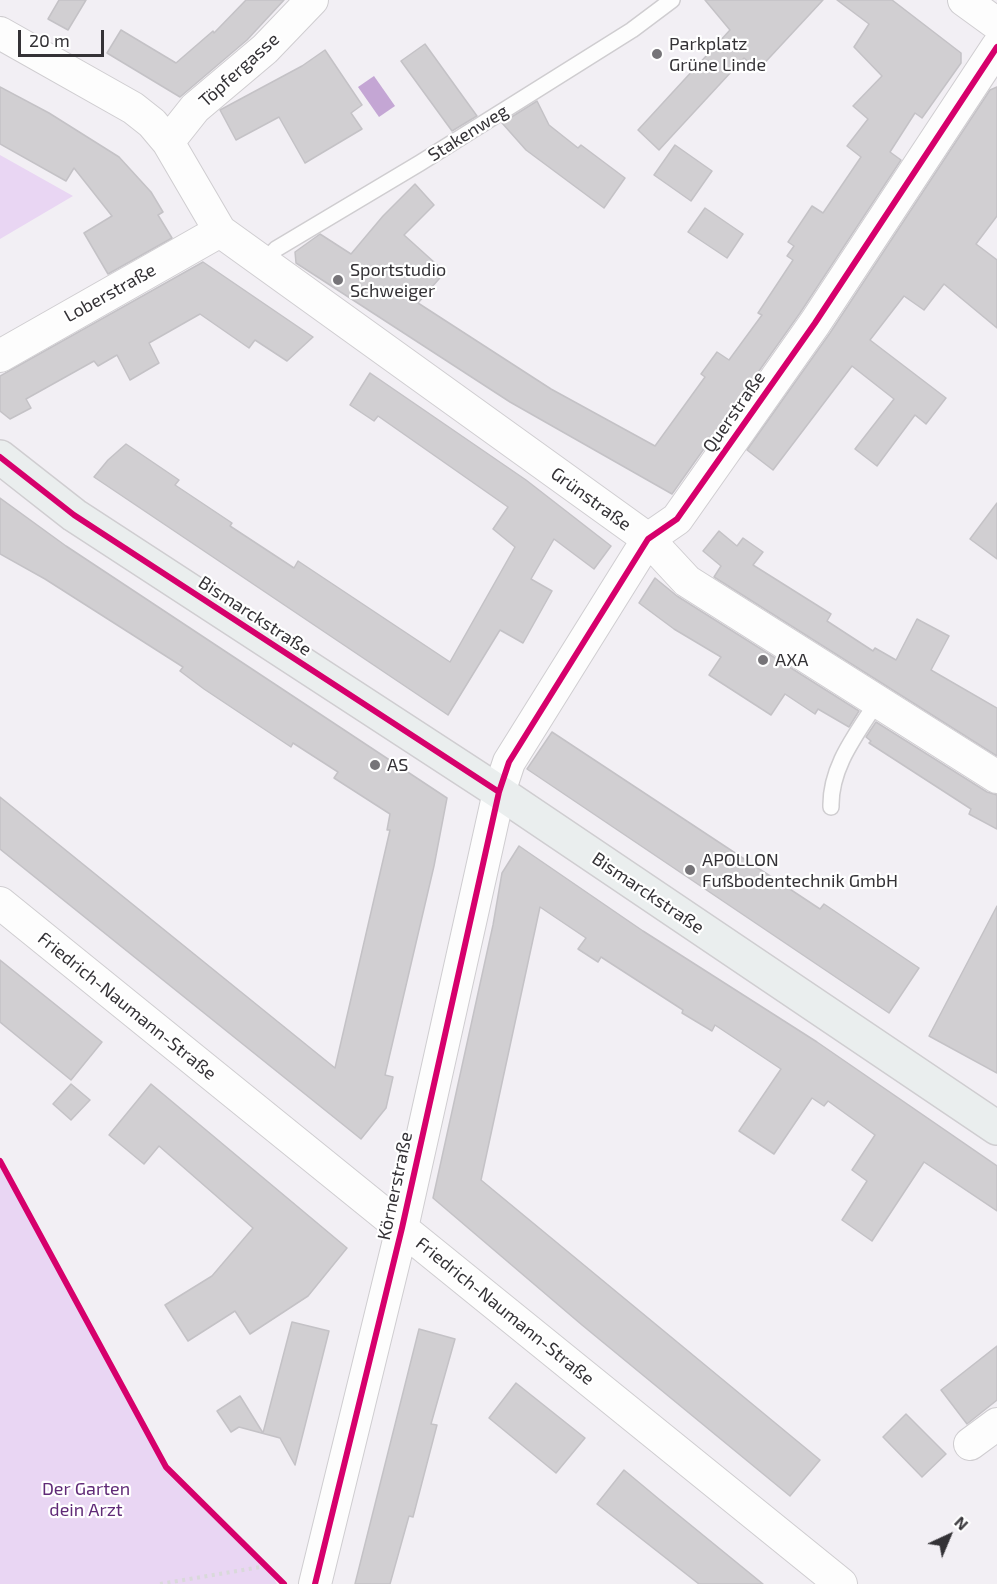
<!DOCTYPE html>
<html>
<head>
<meta charset="utf-8">
<style>
	body { margin:0 }
	#map { position:relative; width:997px; height:1584px; overflow:hidden; background:#f2eff4; font-family:"Exo 2",sans-serif }
	canvas { display:block }
	.north { position:absolute; left:919px; top:1506px; width:60px; height:60px; -webkit-text-stroke:4px #fff; paint-order:stroke; rotate:44deg; font-size:16px; font-weight:700; line-height:24px; text-align:center; color:#343236 }
	.north::after { content:''; display:block; margin:auto; width:21px; height:27px; background:#343236; clip-path:polygon(50% 0,100% 100%,50% 72%,0 100%) }
	.scale { position:absolute; left:18px; top:30px; width:86px; height:27px; box-sizing:border-box; border:3px solid #343236; border-top:0; padding-left:8px; font-size:18px; line-height:21px; white-space:nowrap; color:#343236; -webkit-text-stroke:4px #fff; paint-order:stroke }
</style>
</head>
<body>
<div id="map">
<canvas width="997" height="1584"></canvas>
<div class="north">N</div>
<div class="scale">20 m</div>
</div>
<script>
const c = document.querySelector('canvas').getContext('2d');
c.lineJoin = 'round';
function fill(path, color) { c.fillStyle = color; c.fill(path, 'evenodd'); }
function trace(path, color, width, dash) { c.strokeStyle = color; c.lineWidth = width; c.lineCap = dash ? 'butt' : 'round'; c.setLineDash(dash || []); c.stroke(path); }
function write(font, color, halo, rows, align = 'center') {
  c.font = font + ' "Exo 2",sans-serif'; c.lineWidth = 4.5; c.setLineDash([]); c.textBaseline = 'middle'; c.strokeStyle = halo; c.fillStyle = color; for (const [text, x, y, turn = 0] of rows) {
    c.save(); c.translate(x, y); c.rotate((+turn || 0) * Math.PI / 180); c.textAlign = isNaN(turn) ? turn : align; if (halo) c.strokeText(text, 0, 0); c.fillText(text, 0, 0); c.restore();
  }
}
fill(new Path2D(`
	M0,155l73,41 -73,43z
	M0,1161l166,306 101,99 10,18h-277z`), '#e9d6f3');
fill(new Path2D(`
	M374,76l21,30 -16,11 -21,-30z`), '#c4a6d4');
const building = new Path2D(`
	M59,0h27l-18,30 -20,-11z
	M246,0h38l-37,40 -67,57 -73,-44 14,-23 55,33 37,-32 1,2z
	M705,0h118l-65,70 -14,-12 -85,92 -21,-20 92,-100z
	M837,0h55l69,53v10l-39,55 -7,-5 -25,39 11,8 -101,153 -128,181 -162,-92 -214,-139 -1,-11 25,-18 31,20 32,-38 32,-32 19,21 -30,30 41,37 -27,31 133,86 104,57 50,-69 -4,-3 16,-22 12,8 33,-45 -4,-2 35,-53 -6,-4 7,-10 -6,-4 24,-36 11,7 38,-56 -14,-11 21,-27 -15,-13 29,-30 -28,-29 15,-23z
	M425,44l52,72 -25,15 -51,-70z
	M325,50l37,55 -11,8 11,16 -57,34 -26,-46 -43,23 -16,-30 82,-44z
	M0,87l49,26 70,44 32,35 12,20 -5,3 14,23 -64,36 -24,-41 28,-17 -38,-48 -8,13 -66,-37z
	M997,87v129l-21,28 21,16v68l-53,-44 -20,26 -20,-14 -34,44 76,58 -20,26 -11,-9 -38,51 -22,-17 39,-50 -42,-33 -79,104 -26,-20 83,-117 160,-243z
	M537,101l12,24 29,23 3,-3 44,33 -21,30 -78,-58 -24,-27z
	M675,145l37,26 -21,30 -37,-26z
	M705,208l38,26 -16,24 -39,-26z
	M203,262l110,75 -26,24 -32,-21 -6,8 -49,-34 -51,29 10,20 -29,17 -13,-25 -19,11 -4,-5 -68,38 5,9 -21,11 -10,-8v-35z
	M370,373l156,107 85,66 -17,23 -40,-30 -23,40 21,12 -29,52 -23,-13 -52,85 -354,-238 14,-17 18,-16 53,36 -4,5 57,38 -2,3 64,42 4,-7 152,101 65,-115 -22,-18 15,-22 -130,-91 -4,5 -24,-16z
	M0,498l66,48 381,252 -13,68 -49,209 8,2 -7,31 -25,31 -361,-290v-52l335,271 55,-238h-3l3,-16 -56,-36 4,-6 -45,-29 -2,4 -87,-58 -24,-18 3,-4 -138,-88 -45,-25z
	M997,503v56l-27,-20z
	M719,531l18,15 6,-8 20,14 -10,13 78,49 -4,7 46,30 2,-3 21,12 21,-41 32,17 -18,34 66,38v48l-283,-179 7,-11 -18,-15z
	M655,578l22,18 182,115 -10,16 -31,-18 -3,5 -30,-20 -14,21 -62,-40 12,-18 -47,-28 -35,-26z
	M876,722l111,70 10,3v34l-28,-15 2,-5 -102,-66 2,-2 -5,-4z
	M552,732l268,177 4,-5 95,64 -30,45 -362,-244z
	M519,846l124,85 174,111 180,124v45l-73,-49 -52,79 -30,-21 25,-39 -15,-11 23,-35 -47,-34 -4,5 -12,-8 -38,56 -35,-23 42,-62 -66,-44 -3,6 -30,-18 1,-3 -82,-53 -3,5 -20,-13 8,-11 -46,-31 -59,273 339,280 -30,36 -208,-171 -149,-127 60,-273 9,-52z
	M997,906v167l-68,-37z
	M0,960l102,82 -31,38 -71,-58z
	M71,1084l19,16 -19,20 -18,-16z
	M151,1084l196,164 -39,48 -58,38 -15,-23 -47,30 -23,-36 47,-29 41,-48 -94,-82 -15,18 -35,-29z
	M292,1322l37,9 -34,134 -15,-27 -41,-11 -8,5 -14,-21 23,-15 23,37z
	M419,1329l36,10 -24,85 6,1 -24,92 -4,-1 -19,68h-35z
	M997,1346v54l-30,24 -26,-34z
	M516,1383l69,55 -29,35 -67,-55z
	M906,1414l40,40 -24,23 -39,-40z
	M624,1470l36,30 103,84h-64l-102,-80z`);
fill(building, '#d1cfd2');
trace(building, '#c4c2c6', 1.5);
const lane = new Path2D(`
	M262,263l14,-14 144,-86 212,-133 40,-30
	M831,807c-1,-40 25,-72 46,-105`);
const street = new Path2D(`
	M964,0l33,24
	M0,33l133,75 19,15 16,19 52,89 428,308 39,42 310,196
	M168,142l27,-34 70,-59 47,-49
	M0,356l220,-125
	M0,903l841,681
	M970,1444l27,-20
	M315,1584l87,-356 97,-436 10,-30 139,-223 29,-20 138,-196 182,-276`);
const secondary = new Path2D(`
	M0,457l74,58 425,277 498,336`);
trace(lane, '#cfcdd0', 18);
trace(street, '#cfcdd0', 34);
trace(secondary, '#cfcdd0', 36);
trace(new Path2D(`
	M160,1584l107,-18`), '#d9d9da', 4, [3, 4.5]);
trace(lane, '#fdfdfd', 15);
trace(street, '#fdfdfd', 32);
trace(secondary, '#eaeeee', 33);
trace(new Path2D(`
	M0,457l74,58 425,277
	M0,1161l166,306 118,117
	M315,1584l87,-356 97,-436 10,-30 139,-223 29,-20 138,-196 182,-276`), '#d6006c', 6);
for (const [x, y, r, color] of [
	[657,54,6,"#767478"],
	[338,280,6,"#767478"],
	[763,660,6,"#767478"],
	[375,765,6,"#767478"],
	[690,870,6,"#767478"]
]) { const dot = new Path2D(); dot.arc(x, y, r, 0, 2 * Math.PI); c.fillStyle = color; c.fill(dot); trace(dot, '#fff', 2); }
write('18px', '#343236', '#fff', [
	["Parkplatz",669,44],
	["Grüne Linde",669,65],
	["Sportstudio",350,270],
	["Schweiger",350,291],
	["AXA",775,660],
	["AS",387,765],
	["APOLLON",702,860],
	["Fußbodentechnik GmbH",702,881]
], 'left');
write('18px', '#343236', '#fff', [
	["Töpfergasse",239,70,-42],
	["Stakenweg",468,133,-32],
	["Loberstraße",110,293,-29],
	["Querstraße",734,412,-55],
	["Grünstraße",591,499,36],
	["Bismarckstraße",255,616,33],
	["Bismarckstraße",648,893,34],
	["Friedrich-Naumann-Straße",127,1006,39],
	["Körnerstraße",395,1186,-78],
	["Friedrich-Naumann-Straße",505,1311,39]
]);
write('18px', '#602a77', '#fff', [
	["Der Garten",86,1489],
	["dein Arzt",86,1510]
]);
</script>
</body>
</html>
